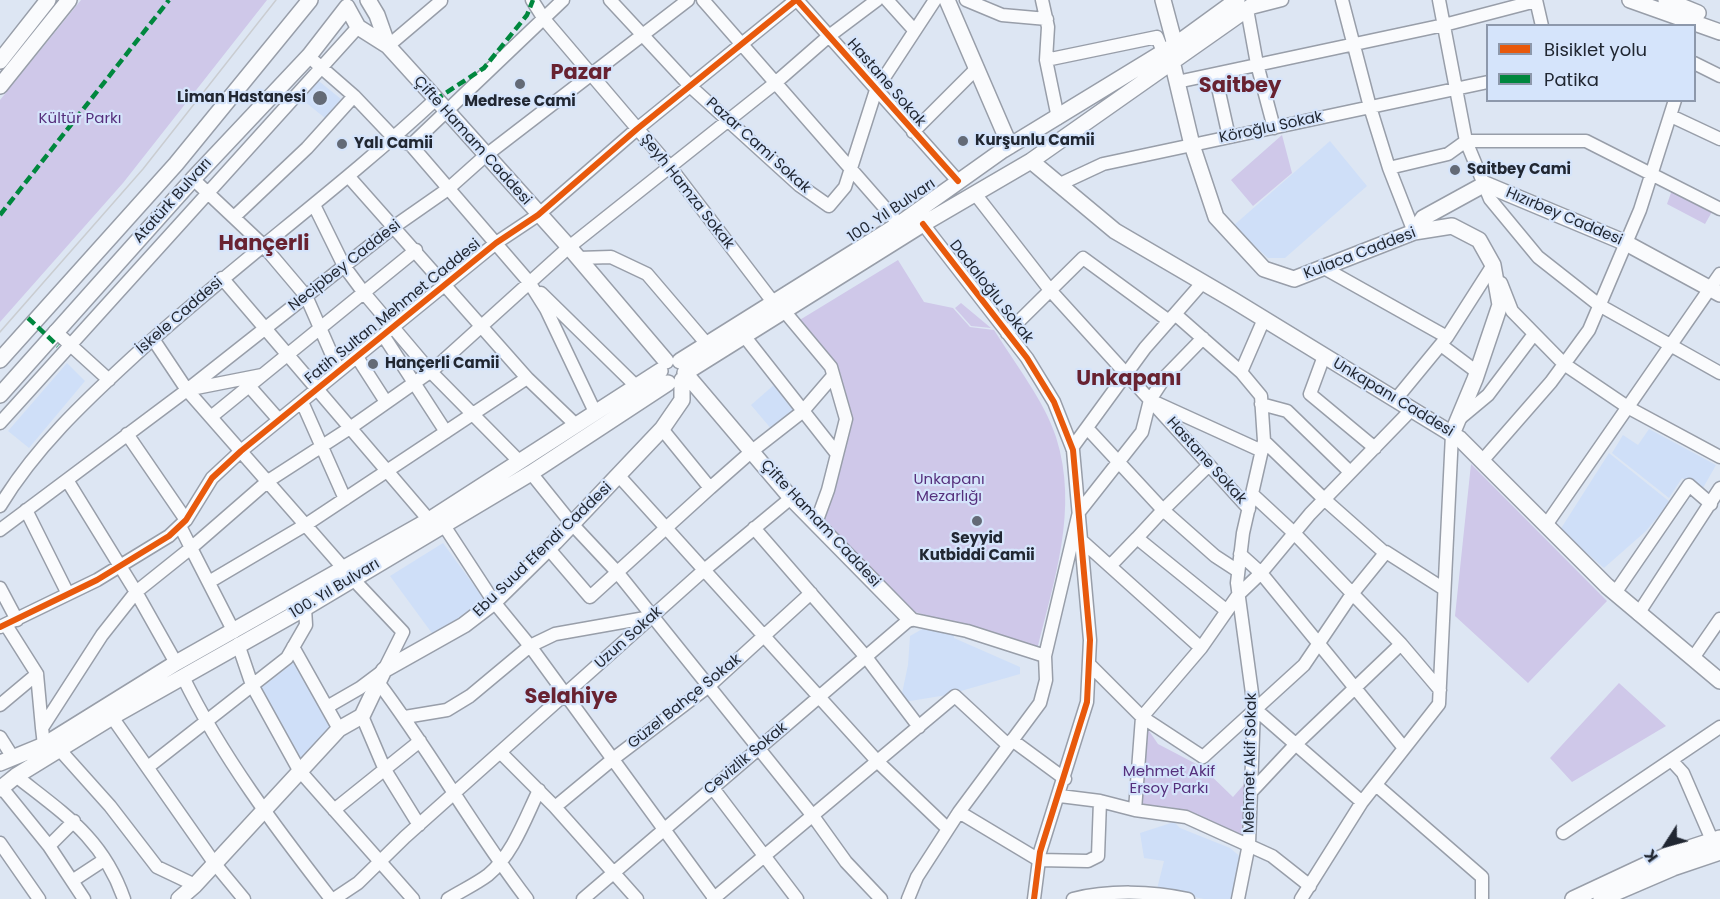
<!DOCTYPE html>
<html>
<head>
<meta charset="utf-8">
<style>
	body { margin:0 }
	#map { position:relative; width:1720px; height:899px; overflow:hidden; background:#dde6f3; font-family:Poppins,sans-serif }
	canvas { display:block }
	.legend { position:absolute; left:1486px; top:24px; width:210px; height:78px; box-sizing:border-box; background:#d5e4fb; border:2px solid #8d98ab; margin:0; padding:8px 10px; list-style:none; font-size:18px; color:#212732 }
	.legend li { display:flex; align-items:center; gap:12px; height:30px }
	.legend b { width:30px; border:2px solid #8d98ab }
	.north { position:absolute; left:1636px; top:815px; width:60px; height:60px; -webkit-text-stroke:4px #d5e4fb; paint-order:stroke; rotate:234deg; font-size:16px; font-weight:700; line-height:24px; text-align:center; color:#212732 }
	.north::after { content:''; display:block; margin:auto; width:21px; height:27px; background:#212732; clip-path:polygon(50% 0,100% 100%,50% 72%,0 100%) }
</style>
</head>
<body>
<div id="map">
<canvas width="1720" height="899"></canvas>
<ul class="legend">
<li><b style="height:8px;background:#e8590c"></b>Bisiklet yolu</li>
<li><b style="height:8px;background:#00873e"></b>Patika</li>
</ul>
<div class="north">K</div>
</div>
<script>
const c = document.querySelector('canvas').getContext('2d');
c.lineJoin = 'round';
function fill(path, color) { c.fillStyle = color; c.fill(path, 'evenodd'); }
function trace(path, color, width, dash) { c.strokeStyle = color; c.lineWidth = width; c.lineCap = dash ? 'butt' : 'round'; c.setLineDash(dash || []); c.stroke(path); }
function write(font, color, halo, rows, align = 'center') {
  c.font = font + ' Poppins,sans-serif'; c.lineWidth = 4.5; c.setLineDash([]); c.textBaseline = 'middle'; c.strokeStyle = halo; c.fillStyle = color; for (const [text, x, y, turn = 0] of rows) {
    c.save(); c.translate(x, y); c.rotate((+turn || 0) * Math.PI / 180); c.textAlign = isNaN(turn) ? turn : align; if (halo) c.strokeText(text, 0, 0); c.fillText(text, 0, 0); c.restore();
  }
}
fill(new Path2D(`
	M315,78l26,21 -16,19 -26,-21z
	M1330,141l37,45 -82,72h-17l-35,-32z
	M67,363l18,18 -56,67 -21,-17z
	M775,384l21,26 -23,21 -22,-26z
	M1649,429l67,36 -13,23 -21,-10 -13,20 -57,-45 11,-18 15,10z
	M1609,453l61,49 -24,29 -42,37 -44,-38z
	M443,543l41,56 -50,37 -44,-60z
	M924,628l30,5v5l66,29v7l-73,21 -43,7 -3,-4 7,-33 2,-29z
	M297,660l35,71 -28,29 -7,-5 -36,-67z
	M1174,822l6,6 50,20 13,11 -9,40h-30l-47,-10 7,-28 -20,-3 -4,-25z`), '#cfdff8');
fill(new Path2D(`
	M81,0h186l-144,183 -123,139v-222z
	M1282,135l10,38 -39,33 -22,-26z
	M1672,190l41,20 -8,14 -38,-20z
	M898,260l26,42 29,6 17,19 24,3c20,32 51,72 62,107 23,72 -2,143 -19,213l-125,-39 -93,-89 31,-103 -16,-54 -36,-44z
	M961,303l30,25 -20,-2 -16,-18z
	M1471,464l136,137 -79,82 -73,-67z
	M1619,683l47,43 -94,56 -22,-24z
	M1147,728l11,16 44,23 31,30 14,-16 -1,58 -50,-25 -26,-7 -31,-2z`), '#cfc8e9');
const minor = new Path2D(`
	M532,0l12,19 126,148 103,135
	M610,0l80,86 109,99 30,21 16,-19 31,-97 59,-90
	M703,0l196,224
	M797,0l161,181
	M887,0l27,30
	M966,0l36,15 45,4
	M1042,0l6,27 -2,33 12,58
	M1342,0l28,107 19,61 25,64
	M1439,0l27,141 24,58 48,58 61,48 121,68
	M1536,0l6,26
	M388,46l53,-45
	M1046,60l111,-23 6,15
	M315,62l39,34 40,42 17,7 118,137 17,27 49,103
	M1694,63l26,13
	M1215,74l14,63
	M1177,82l267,-57 92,-24
	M1671,116l49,23
	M1274,128l-17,-64 -10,-55 35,-9
	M913,132l63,-63
	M1466,141h120l134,68
	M411,145l152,-145
	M1389,168l59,-14 18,-13
	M193,179l69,65 44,52 33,75
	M1058,185l45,-21 385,-82
	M976,195l74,95 199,219
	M314,205l30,61 20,27 66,78 89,90
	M234,217l73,-69 47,-52
	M923,224l104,134 27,44 19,48 17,190 -3,62 -47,150 -6,47
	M578,258l33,-1 36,17 59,69
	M1324,268l123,69 -51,62
	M222,278l207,242
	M1203,282l-28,32 66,58 20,24 3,45 -21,92 -6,50 17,125 -5,136 -11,55
	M1501,283l11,28 52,53 65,44 91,49
	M541,293l96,94
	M785,312l46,55 15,52 -18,71 -12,33
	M55,331l54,49
	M1007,333l76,-75 86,63
	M383,335l63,97
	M745,337l92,117
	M1447,337l46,-72
	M1203,338l-38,39 -15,23 112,51
	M153,339l34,51 158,180
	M1441,345l36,27
	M1324,356l-14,38 65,54
	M357,357l29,45
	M1241,372l23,-53
	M527,378l49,47
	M249,386l30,34
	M191,389l71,-14
	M302,402l43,97
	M1261,404l26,7 63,61
	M211,417l205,-167
	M1458,420l30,-25 46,-61
	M0,423l358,-396
	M1087,428l76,82 46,-45
	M662,429l48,59 42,-37 50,-39 31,-36
	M127,434l59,86
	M1264,441l60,58 61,54
	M1072,448l73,-100 29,-33
	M1482,461l69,-79 38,-52 51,-120 35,-110
	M531,473l41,51 45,48 196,244 33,46 35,37
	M619,476l259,286 70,67
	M67,480l69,112 40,71
	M1252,494l42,39 107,111
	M0,506c35,-58 84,-104 133,-149 98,-90 205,-167 302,-257
	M26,510l42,84
	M443,524l51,78 36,44 185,253
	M1546,525l174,-251
	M180,526l11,22 77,-67 82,-53 84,-59 135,-122 205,-163 55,-48 48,-36
	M754,528l112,129 53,70
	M0,530l187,-140 208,-164 53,-37 37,-33 203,-156
	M1137,538l26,-28 52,46 23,15
	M1082,541l119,107
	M548,548l42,49 120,-109
	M1110,566l27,-28 90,73
	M209,582l98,-58 220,-146 -178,-201
	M0,588l17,32
	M1615,593l74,-108 22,19
	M1638,614l82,-126
	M0,627l97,-47 72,-44 17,-16 26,-42 29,-27 255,-208 42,-28 99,-86 159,-129
	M238,644l14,41 47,85 114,129
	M293,647l46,82
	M1693,658l27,-39
	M1089,664l53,53 61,40 101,-92 48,-71 34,-42 58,37
	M37,674l5,54
	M183,677c39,80 93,151 148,222
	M378,682c53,70 96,148 149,217
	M0,705l37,-31 -31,-49
	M327,707l33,-19 24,-18 19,-38 -50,-53
	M1254,708l108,94
	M362,716l23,54 34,55
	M112,717l103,147 29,35
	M405,717l42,-7 23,-14 60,-50 25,-12 96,-17
	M0,737l12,19
	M1012,740l53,39
	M44,745l-2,-17 60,-93 34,-43 55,-44 43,84
	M1404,748l-143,-175 49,-59 102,-105
	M59,749l51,57 47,61 38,18
	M501,753l54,54 82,92
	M1672,761l11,12 29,67
	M148,767l139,-109 19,-33 -1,-17
	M16,776c48,38 87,62 108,123
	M1376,785l106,92v22
	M712,787l85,112
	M2,788l47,58 35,53
	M1251,792l44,-47 106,-101 39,46
	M1060,796l40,5 35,9 51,7 86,39 38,30
	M555,807l58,-48 96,-73 102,-93
	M334,810l86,-69
	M1135,810l7,-93 59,-69 37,-53 23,-22 -21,-19
	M959,812l80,48 49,1 10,-5 2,-55
	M1563,833l157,-106
	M0,843l39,56
	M49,846l25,-25
	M72,881l32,-21
	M334,899l24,-16 47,-46 298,-266 88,-73
	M448,899c13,-8 28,-15 40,-24 25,-21 37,-56 51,-85
	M583,899l327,-280 57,12 78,25
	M713,899l242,-203 53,49
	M908,899l9,-22 42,-65 81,-109 6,-23 -1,-24 34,-144 63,-80 8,-32
	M1073,899c35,-9 79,-8 115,0
	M1301,899l61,-97 77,-98 13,-270`);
const major = new Path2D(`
	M368,0l9,15 11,31
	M947,0l63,146
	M1163,0l12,45
	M1630,0l90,32
	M1666,0l32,13
	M0,61l48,-61
	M1172,61l20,84 24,72 48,52 30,10 120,-47 38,-6 27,14 14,25 7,40 -25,74 -23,55
	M0,86l69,-86
	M1031,161l84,70 118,69 227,139 147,147 113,95
	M1414,232l9,-14 62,-34 141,59 94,51
	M0,360l176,-196 134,-164
	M680,361l219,-137 104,-74 172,-105 62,-45
	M0,395l193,-216 116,-123 38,-49 11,20 30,19 59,65 122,136 97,114
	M910,619l-119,-121 -106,-125 238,-149 108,-63 229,-161
	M0,763l44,-18 132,-82 253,-143 231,-149
	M0,789l16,-13 96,-59 193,-109 226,-135 137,-90
	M179,899l16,-14 144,-156 23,-13 22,-46 80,-45 30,-23 61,-60 107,-113 20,-29v-20
	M1573,899l92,-43 55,-18
	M1601,899l72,-31 47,-16`);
trace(minor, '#989ea9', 15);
trace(major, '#989ea9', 18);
trace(minor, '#fafbfd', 12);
trace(major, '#fafbfd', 15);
trace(new Path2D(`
	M0,332l143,-163 133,-169`), '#cacdd1', 1.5);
trace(new Path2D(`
	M435,100l49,-32 43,-53 6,-15
	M0,215l169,-215
	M28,318l30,28`), '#00873e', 4.5, [9, 4.5]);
trace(new Path2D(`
	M797,0l161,181
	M923,224l104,134 27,44 19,48 17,190 -3,62 -47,150 -6,47
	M0,627l97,-47 72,-44 17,-16 26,-42 29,-27 255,-208 42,-28 99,-86 159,-129`), '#e8590c', 6);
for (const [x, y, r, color] of [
	[520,84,6,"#636a76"],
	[320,98,8,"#636a76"],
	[963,141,6,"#636a76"],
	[342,144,6,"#636a76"],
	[1455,170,6,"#636a76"],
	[373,364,6,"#636a76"],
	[977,521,6,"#636a76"]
]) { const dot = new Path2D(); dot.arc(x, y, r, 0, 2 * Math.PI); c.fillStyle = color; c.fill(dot); trace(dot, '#d5e4fb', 2); }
write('15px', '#212732', '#d5e4fb', [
	["Hastane Sokak",886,83,49],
	["Köroğlu Sokak",1271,128,-12],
	["Çifte Hamam Caddesi",472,141,48],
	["Pazar Cami Sokak",758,146,42],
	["Şeyh Hamza Sokak",687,192,52],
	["Atatürk Bulvarı",173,201,-48],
	["100. Yıl Bulvarı",892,211,-34],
	["Hızırbey Caddesi",1564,217,23],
	["Kulaca Caddesi",1360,254,-21],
	["Necipbey Caddesi",345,266,-38],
	["Dadaloğlu Sokak",991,292,52],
	["Fatih Sultan Mehmet Caddesi",393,312,-39],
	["İskele Caddesi",180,316,-41],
	["Unkapanı Caddesi",1393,398,31],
	["Hastane Sokak",1206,461,48],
	["Çifte Hamam Caddesi",820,524,47],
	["Ebu Suud Efendi Caddesi",543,550,-44],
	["100. Yıl Bulvarı",335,589,-31],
	["Uzun Sokak",629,638,-42],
	["Güzel Bahçe Sokak",685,702,-39],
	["Cevizlik Sokak",746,759,-40],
	["Mehmet Akif Sokak",1251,763,-89]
]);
write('bold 15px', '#212732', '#d5e4fb', [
	["Liman Hastanesi",306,98,"right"],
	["Medrese Cami",520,102,"center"],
	["Kurşunlu Camii",975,141],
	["Yalı Camii",354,144],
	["Saitbey Cami",1467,170],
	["Hançerli Camii",385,364],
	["Seyyid",977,539,"center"],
	["Kutbiddi Camii",977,556,"center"]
], 'left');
write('15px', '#552f7c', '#d5e4fb', [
	["Kültür Parkı",80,119],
	["Unkapanı",949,480],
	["Mezarlığı",949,497],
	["Mehmet Akif",1169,772],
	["Ersoy Parkı",1169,789]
]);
write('bold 21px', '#682231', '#d5e4fb', [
	["Pazar",581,74],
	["Saitbey",1240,87],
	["Hançerli",264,245],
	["Unkapanı",1129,380],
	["Selahiye",571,698]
]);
</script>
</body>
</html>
